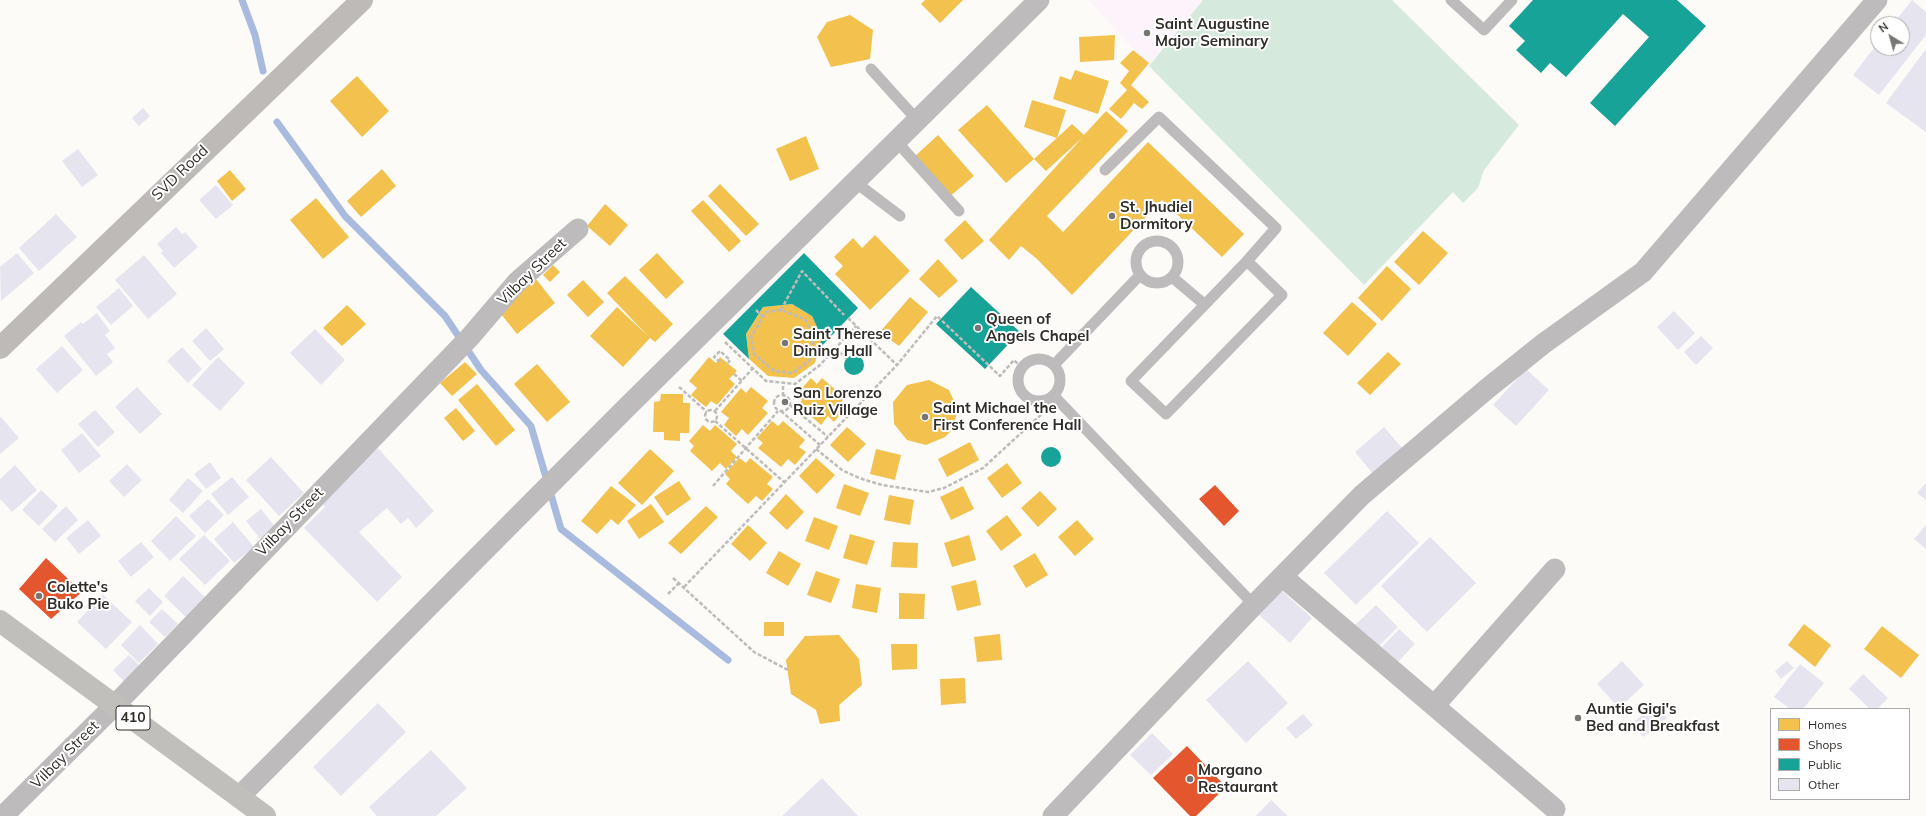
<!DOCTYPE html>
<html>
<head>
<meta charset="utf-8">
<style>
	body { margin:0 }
	#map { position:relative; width:1926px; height:816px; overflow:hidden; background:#fdfbf8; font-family:Mulish,sans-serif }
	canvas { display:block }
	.legend { position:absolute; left:1770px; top:708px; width:140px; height:92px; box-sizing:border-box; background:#fff; border:1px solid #adabaa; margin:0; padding:5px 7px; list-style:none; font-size:12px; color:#312e2a }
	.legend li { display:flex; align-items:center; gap:8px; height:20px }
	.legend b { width:20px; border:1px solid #adabaa }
	.north { position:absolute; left:1870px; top:16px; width:40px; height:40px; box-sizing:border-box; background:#fff; border:1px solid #adabaa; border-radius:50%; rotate:323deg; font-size:11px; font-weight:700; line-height:16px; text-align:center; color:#312e2a }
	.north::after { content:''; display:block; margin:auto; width:14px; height:18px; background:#787672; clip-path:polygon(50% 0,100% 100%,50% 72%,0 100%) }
</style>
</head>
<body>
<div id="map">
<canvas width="1926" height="816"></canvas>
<ul class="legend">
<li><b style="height:11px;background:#f2c14e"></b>Homes</li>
<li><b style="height:11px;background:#e4572e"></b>Shops</li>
<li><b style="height:11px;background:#17a398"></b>Public</li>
<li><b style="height:11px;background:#e6e4ee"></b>Other</li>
</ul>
<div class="north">N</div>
</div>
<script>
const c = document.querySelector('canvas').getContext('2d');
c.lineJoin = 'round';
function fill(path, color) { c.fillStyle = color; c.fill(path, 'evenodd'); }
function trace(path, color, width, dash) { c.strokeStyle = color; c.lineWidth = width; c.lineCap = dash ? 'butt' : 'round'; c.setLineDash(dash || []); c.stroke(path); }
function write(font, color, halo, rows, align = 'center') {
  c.font = font + ' Mulish,sans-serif'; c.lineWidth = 4; c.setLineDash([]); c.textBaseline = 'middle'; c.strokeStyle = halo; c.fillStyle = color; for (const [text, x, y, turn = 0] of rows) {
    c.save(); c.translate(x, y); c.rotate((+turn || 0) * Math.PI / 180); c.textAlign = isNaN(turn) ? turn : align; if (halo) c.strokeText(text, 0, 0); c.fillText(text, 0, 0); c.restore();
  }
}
fill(new Path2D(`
	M1088,0h115l-54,66z`), '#fcf3fb');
fill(new Path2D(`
	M1203,0h189l127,125 -35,45 -6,18 -15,15 -10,-11 -89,93 -215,-219z`), '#d5eadc');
fill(new Path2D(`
	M925,0h38l-23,23 -19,-19z
	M850,15l23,15 -3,29 -39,8 -14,-30 10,-15z
	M1115,35l-1,25 -34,2 -1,-25z
	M1133,50l16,13 -18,22 18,17 -7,7 -8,-6 -13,16 -12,-10 18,-19 -7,-7 9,-12 -9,-8z
	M1075,70l34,11 -11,33 -45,-15 7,-23 11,4z
	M357,76l32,35 -27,26 -32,-36z
	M1032,100l34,10 -9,28 -33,-11z
	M987,105l47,54 -28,24 -48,-53z
	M1106,111l22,20 -81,85 16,16 85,-90 96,92 -22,23 -60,-57 -90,95 -35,-36 -16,-13 -12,14 -20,-20 93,-102 -36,33 -12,-12 38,-35 12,11z
	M938,135l36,41 -26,22 -35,-40z
	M806,136l13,33 -29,12 -14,-32z
	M382,169l14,17 -35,31 -14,-16z
	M230,170l16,19 -14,12 -15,-20z
	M720,184l39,40 -13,12 -38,-40z
	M316,198l33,39 -26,22 -33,-39z
	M703,200l38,41 -12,11 -38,-41z
	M605,204l23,21 -18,21 -23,-20z
	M965,220l19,21 -22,19 -18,-20z
	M1423,231l25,22 -29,32 -25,-23z
	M875,235l35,36 -40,39 -35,-36 8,-8 -9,-9 19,-19 9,10z
	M657,253l27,29 -18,17 -27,-29z
	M938,259l20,22 -19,17 -20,-19z
	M553,265l7,7 -10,10 -7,-7z
	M1387,266l24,23 -29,32 -24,-23z
	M625,276l48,48 -18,18 -5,-4 -27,29 -33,-31 27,-29 31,29 -41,-43z
	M536,279l19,24 -38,31 -20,-25z
	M583,280l21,22 -16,15 -21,-22z
	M910,297l18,15 -29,34 -19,-14z
	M1352,302l25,22 -29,32 -25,-23z
	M792,304l20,12 10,22 -7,25 -21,15 -26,-2 -19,-17 -3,-25 17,-27z
	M347,305l19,19 -24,22 -19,-18z
	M1388,352l13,12 -31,31 -13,-12z
	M709,357l7,6 4,-6 17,14 -8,8 6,5 -18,21 -6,-4 -5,6 -15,-12 6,-7 -8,-7z
	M465,362l12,12 -25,22 -12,-13z
	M537,364l33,38 -23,20 -33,-38z
	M811,378l6,6 5,-6 23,20 -6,6 6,5 -11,13 -6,-6 -7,9 -23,-20 4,-5 -6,-5z
	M929,380l20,10 9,20 -6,20 -7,7 -19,8 -19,-5 -13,-16 -1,-22 14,-17z
	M477,384l38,46 -19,16 -38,-46z
	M751,387l17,14 -6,7 6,5 -20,22 -6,-6 -6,7 -12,-11 5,-7 -8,-6 20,-24 5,5z
	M661,394h22v9h7l-1,30h-9v8l-16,-1v-8h-11l1,-30 6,-1z
	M456,408l19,23 -12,10 -19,-23z
	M772,421l6,5 5,-5 22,19 -6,7 7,5 -11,13 -7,-6 -7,8 -23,-19 5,-5 -6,-5z
	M703,425l7,6 5,-6 22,19 -6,7 6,6 -11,12 -6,-6 -8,8 -22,-20 4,-5 -5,-5z
	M847,427l19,17 -18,18 -18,-17z
	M970,442l9,18 -32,17 -9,-18z
	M650,449l24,22 -32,34 -24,-22z
	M876,449l25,6 -6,25 -25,-6z
	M739,458l7,5 4,-5 23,19 -6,7 6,5 -11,12 -6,-5 -8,8 -22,-20 4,-5 -5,-5z
	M816,458l19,17 -18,19 -18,-18z
	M1007,463l15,20 -20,15 -15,-20z
	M679,481l12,18 -24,17 -13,-19z
	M844,484l25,9 -9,23 -24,-8z
	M611,486l25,19 -18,20 -7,-6 -14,15 -16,-13z
	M963,486l11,23 -23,11 -11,-23z
	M1040,491l17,18 -19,18 -17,-19z
	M786,494l18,18 -17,18 -18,-17z
	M889,495l25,5 -4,25 -26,-5z
	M651,504l13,18 -25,17 -12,-18z
	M706,506l12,11 -37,37 -13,-11z
	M1007,515l15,20 -21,16 -15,-20z
	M814,517l24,9 -9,24 -24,-9z
	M1077,520l17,19 -19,17 -17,-19z
	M748,525l19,18 -17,18 -19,-17z
	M850,534l25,7 -8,24 -24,-7z
	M969,535l7,25 -24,7 -8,-24z
	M893,542l25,1 -1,25 -26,-1z
	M779,551l22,13 -13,22 -22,-13z
	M1035,553l13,22 -22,13 -13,-22z
	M816,571l24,8 -9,24 -24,-8z
	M976,580l5,25 -24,6 -6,-25z
	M856,584l25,4 -4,25 -25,-5z
	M899,593l26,1 -1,25h-25z
	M764,622h20v14h-20z
	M1804,624l27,21 -16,22 -27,-22z
	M1882,626l37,29 -18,23 -37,-29z
	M1000,634l2,26 -25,2 -3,-25z
	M839,635l20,24 3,26 -23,20 1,16 -20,3 -4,-14 -25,-16 -5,-34 19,-24z
	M891,644h26v25l-25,1z
	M965,678l1,25 -25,2 -1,-26z`), '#f2c14e');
fill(new Path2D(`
	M1215,485l24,26 -15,15 -25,-27z
	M46,558l36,34 -31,27 -32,-30z
	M1187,746l39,41 -30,29h-6l-37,-38z`), '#e4572e');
fill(new Path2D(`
	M1533,0h144l29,26 -91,100 -25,-23 59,-66 -26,-23 -57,63 -16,-14 -9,10 -25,-23 9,-9 -16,-15z
	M804,253l54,55 -40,42 4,-12 -10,-22 -20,-12 -29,3 -17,27 3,25 -26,-25z
	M971,287l49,45 -35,37 -49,-45z
	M844 365a10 10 0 1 1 20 0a10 10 0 1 1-20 0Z
	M1041 457a10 10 0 1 1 20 0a10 10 0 1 1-20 0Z`), '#17a398');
trace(new Path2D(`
	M242,0l13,35 8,36
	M277,122l68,94 100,100 36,54 50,56 30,103 167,131`), '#a8badd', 7);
fill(new Path2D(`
	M1912,0l14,12v23l-47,60 -26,-20 25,-32v5h24v-24h-9z
	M1926,49v83l-40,-29z
	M143,108l7,8 -11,10 -7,-8z
	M78,149l20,26 -16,12 -20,-26z
	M216,185l17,20 -17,14 -17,-19z
	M56,214l21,23 -38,34 -20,-23z
	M176,227l6,7 3,-2 13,15 -24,21 -13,-15 2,-2 -6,-7z
	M17,253l17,20 -33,28 -1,-34z
	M144,255l33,39 -29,25 -33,-39z
	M119,288l14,18 -22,19 -15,-18z
	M1674,311l21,22 -17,17 -21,-23z
	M97,313l13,18 -5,4 10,13 -8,6 6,8 -17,14 -32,-40 17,-14 2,2z
	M206,328l18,21 -14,12 -18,-20z
	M315,329l30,31 -24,25 -31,-32z
	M1701,336l12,12 -17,17 -12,-13z
	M62,346l21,24 -26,23 -21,-24z
	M182,347l20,22 -14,14 -21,-22z
	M218,357l27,26 -25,28 -28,-26z
	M1526,369l23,21 -33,36 -23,-21z
	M137,387l25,27 -22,20 -25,-27z
	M95,410l20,22 -17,15 -20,-23z
	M0,416l19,22 -19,16z
	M1384,427l19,22 -30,25 -18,-22z
	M82,433l19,23 -22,17 -18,-23z
	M378,448l56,63 -18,17 -8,-10 -7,6 -14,-16 -28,24 43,45 -25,25 -73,-74 21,-21 -6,-7z
	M271,457l33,36 -25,23 -33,-36z
	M210,462l11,16 -15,11 -12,-15z
	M127,464l15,16 -18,17 -15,-16z
	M15,465l22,25 -25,22 -12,-13v-20z
	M232,477l17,20 -21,18 -17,-21z
	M188,478l15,13 -20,22 -14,-13z
	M1926,483v17l-9,-7z
	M41,490l17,16 -19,20 -17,-16z
	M208,499l16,16 -19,18 -16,-17z
	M66,506l12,14 -23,22 -13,-13z
	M261,509l15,19 -15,12 -15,-19z
	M1387,511l32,32 -63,62 -32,-32z
	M176,516l20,20 -26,25 -19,-20z
	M88,520l13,16 -22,18 -13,-16z
	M233,522l21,25 -20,16 -20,-24z
	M1926,525v24l-12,-10z
	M204,535l26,26 -25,24 -26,-26z
	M1430,537l46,46 -49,49 -46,-46z
	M141,542l13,15 -23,20 -13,-16z
	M183,576l22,21 -19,20 -22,-21z
	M149,588l14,14 -13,14 -15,-15z
	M1282,591l30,27 -22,25 -31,-28z
	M103,595l29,27 -26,27 -29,-27z
	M1376,605l22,22 -22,22 -22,-23z
	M162,609l16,15 -13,13 -16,-15z
	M140,625l18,19 -19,19 -18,-18z
	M1399,629l16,15 -19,20 -16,-15z
	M129,655l11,11 -16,15 -11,-11z
	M1248,661l40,42 -42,40 -40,-43z
	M1622,661l22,24 -25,23 -22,-24z
	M1787,661l7,7 -13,11 -6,-8z
	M1800,664l24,19 -21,26h-13l-16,-12z
	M1863,674l25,24 -11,11h-7l-21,-20z
	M378,703l28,29 -65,64 -28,-29z
	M1657,704l10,14 -24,19 -11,-14z
	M1303,714l10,11 -17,14 -10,-11z
	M1152,733l21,21 -22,21 -21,-20z
	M431,750l36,38 -31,28h-59l-8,-9z
	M822,778l36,38h-76z
	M1271,800l17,16h-32z`), '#e6e4ee');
trace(new Path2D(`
	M756,310l7,7
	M781,310l-15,2 -15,25 3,17 20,17 19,2 18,-14 3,-23 -9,-17 -24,-9 21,-39 42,44
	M848,318l49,47
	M840,326l9,8
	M725,342l41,39 29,3 25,-19 36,-39
	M835,348l12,11
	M720,362l-6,-5 6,-6 10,9 -2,3
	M734,374l8,7
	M679,387l28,25
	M774 403a8 8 0 1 1 16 0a8 8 0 1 1-16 0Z
	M783,396v-13
	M790,405l38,32
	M705 416a6 6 0 1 1 12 0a6 6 0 1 1-12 0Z
	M715,411l38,-43
	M781,411l39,34
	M715,421l69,61
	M816,449l26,21 17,8 23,7 46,7 16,-4 39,-20 62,-57
	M713,486l65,-75
	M673,578l81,74 34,18
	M684,587l213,-222 40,-49 63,60 14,-16 8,8
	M668,594l11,-11`), '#bebcbb', 2.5, [4, 2]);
trace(new Path2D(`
	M1451,0l33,30 28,-30
	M871,69l47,52
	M897,142l62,69
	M1105,170l54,-53 117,111 -29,33 -116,120 35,33 116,-119 -35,-34
	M855,182l45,34
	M1136 262a21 21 0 1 1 42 0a21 21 0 1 1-42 0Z
	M1172,277l32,27
	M1018 380a21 21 0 1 1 42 0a21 21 0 1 1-42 0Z
	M1054,365l86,-90
	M1054,396l200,209`), '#bdbbbb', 11);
trace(new Path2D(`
	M1283,577l272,232
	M1434,706l121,-137
	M239,797l385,-387 415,-410
	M3,816l112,-111 355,-368 47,-55 61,-53
	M1053,816l201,-211 108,-110 126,-107 55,-44 100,-72 234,-272`), '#bdbbbb', 21);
trace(new Path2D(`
	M0,348l362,-348`), '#bdbab8', 22);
trace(new Path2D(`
	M0,621l265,195`), '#c1bfbc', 22);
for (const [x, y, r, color] of [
	[1147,33,4,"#787672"],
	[1112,216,4,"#787672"],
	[978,328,4,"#787672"],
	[785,343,4,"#787672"],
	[785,402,4,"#787672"],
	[925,417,4,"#787672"],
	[39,596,4,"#787672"],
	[1578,718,4,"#787672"],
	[1190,779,4,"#787672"]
]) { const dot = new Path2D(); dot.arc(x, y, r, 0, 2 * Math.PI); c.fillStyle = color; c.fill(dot); trace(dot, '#fff', 1.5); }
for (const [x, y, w] of [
	[133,718,34]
]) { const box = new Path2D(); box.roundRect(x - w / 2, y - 12, w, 24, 3); c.fillStyle = '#fff'; c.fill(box); trace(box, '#312e2a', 1); }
write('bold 14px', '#312e2a', null, [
	["410",133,718]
]);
write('bold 15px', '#312e2a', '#fff', [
	["Saint Augustine",1155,24],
	["Major Seminary",1155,41],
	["St. Jhudiel",1120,207],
	["Dormitory",1120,224],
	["Queen of",986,319],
	["Angels Chapel",986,336],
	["Saint Therese",793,334],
	["Dining Hall",793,351],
	["San Lorenzo",793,393],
	["Ruiz Village",793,410],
	["Saint Michael the",933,408],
	["First Conference Hall",933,425],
	["Colette's",47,587],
	["Buko Pie",47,604],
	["Auntie Gigi's",1586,709],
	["Bed and Breakfast",1586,726],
	["Morgano",1198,770],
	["Restaurant",1198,787]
], 'left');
write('15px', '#312e2a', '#fff', [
	["SVD Road",180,173,-44],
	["Vilbay Street",532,272,-44],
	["Vilbay Street",290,522,-46],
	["Vilbay Street",65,755,-45]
]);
</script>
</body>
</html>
